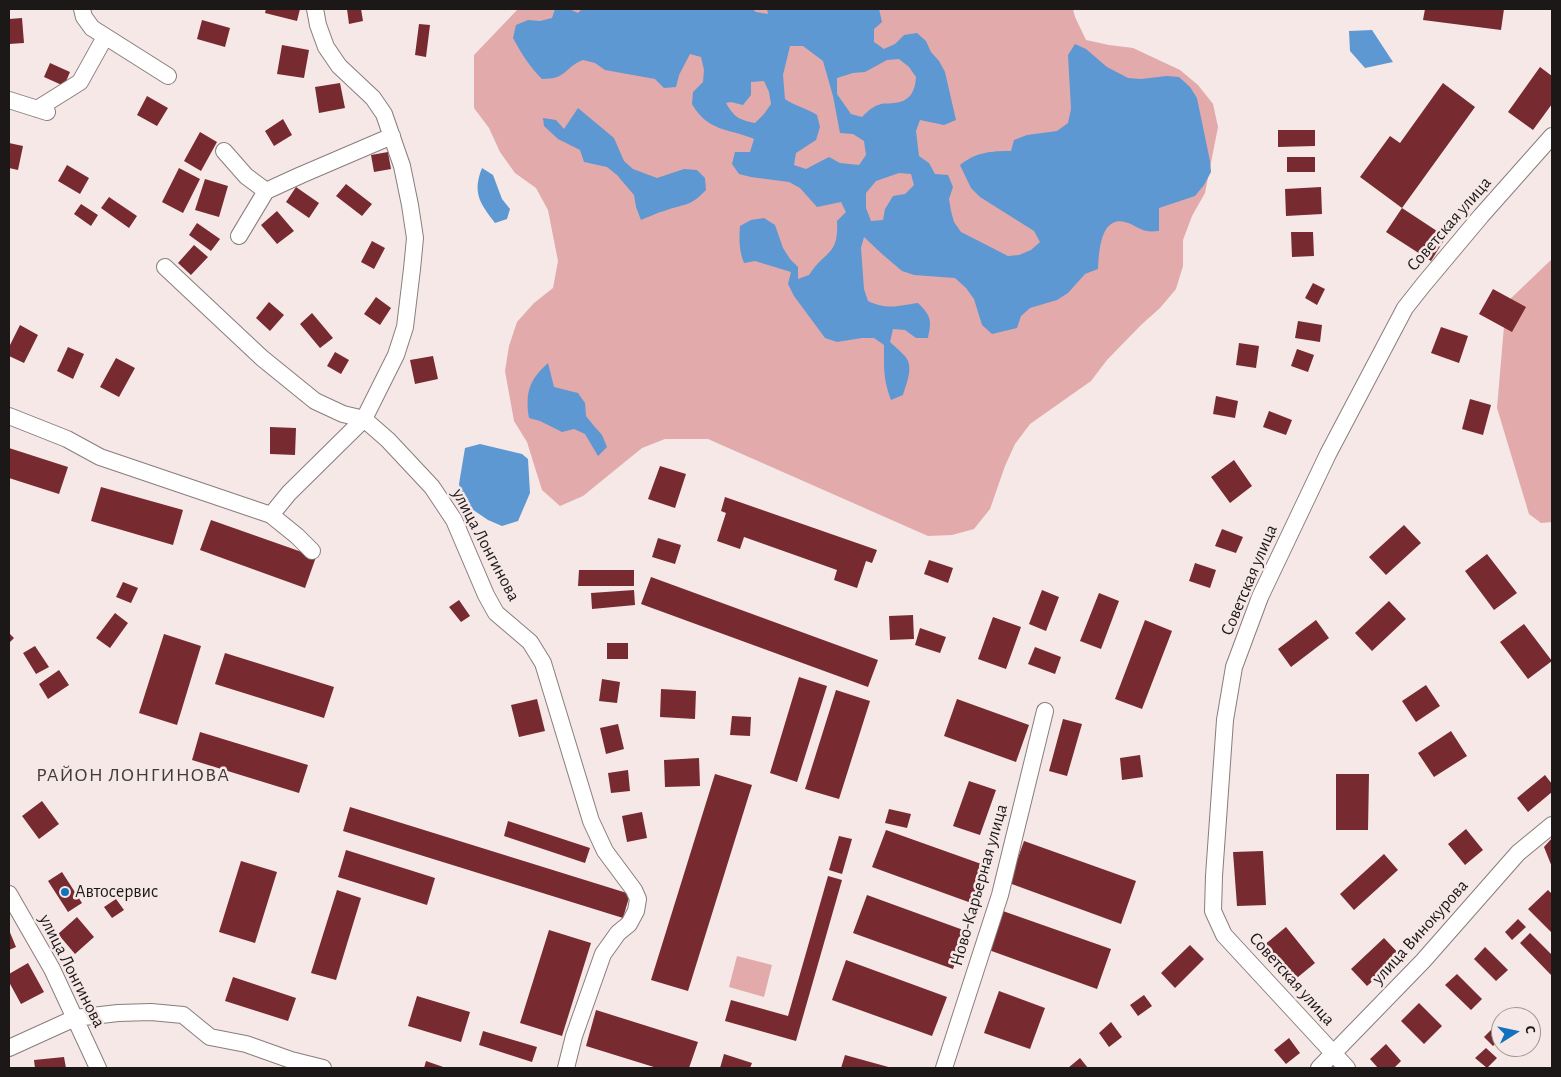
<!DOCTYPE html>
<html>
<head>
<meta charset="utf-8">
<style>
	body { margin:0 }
	#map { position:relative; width:1561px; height:1077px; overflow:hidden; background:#f5e8e7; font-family:"Alegreya Sans",sans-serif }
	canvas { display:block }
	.frame { position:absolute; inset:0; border:10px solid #1d1818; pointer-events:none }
	.north { position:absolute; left:1491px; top:1007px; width:50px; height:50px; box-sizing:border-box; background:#f5e8e7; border:1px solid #9f9594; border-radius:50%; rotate:80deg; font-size:14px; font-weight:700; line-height:20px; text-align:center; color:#1d1818 }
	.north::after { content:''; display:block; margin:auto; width:18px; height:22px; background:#1272be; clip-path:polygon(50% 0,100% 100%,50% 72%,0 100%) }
</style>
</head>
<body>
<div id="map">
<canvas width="1561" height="1077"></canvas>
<div class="frame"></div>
<div class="north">С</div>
</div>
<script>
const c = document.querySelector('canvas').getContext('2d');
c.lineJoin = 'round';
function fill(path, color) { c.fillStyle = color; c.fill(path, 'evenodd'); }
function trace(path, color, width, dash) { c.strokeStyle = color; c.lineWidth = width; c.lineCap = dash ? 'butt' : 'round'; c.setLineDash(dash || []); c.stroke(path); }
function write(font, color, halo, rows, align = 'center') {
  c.font = font + ' "Alegreya Sans",sans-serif'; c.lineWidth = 5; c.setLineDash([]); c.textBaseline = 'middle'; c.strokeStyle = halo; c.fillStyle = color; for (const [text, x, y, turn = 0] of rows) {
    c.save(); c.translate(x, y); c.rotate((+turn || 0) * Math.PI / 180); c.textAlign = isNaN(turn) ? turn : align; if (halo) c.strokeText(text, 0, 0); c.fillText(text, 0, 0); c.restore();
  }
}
fill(new Path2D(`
	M518,9h555l2,8 11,23 23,5 24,3 47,22 18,15 15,19 5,23 -13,66 -13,23 -9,24v26l-7,23 -16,19 -19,17 -34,35 -16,21 -61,43 -15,20 -10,22 -15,43 -16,20 -22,6 -24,1 -220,-97h-43l-23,9 -59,48 -23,10 -18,-16 -15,-48 -13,-21 -9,-50 4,-25 8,-24 17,-19 19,-15 5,-27 -10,-51 -12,-22 -21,-15 -15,-21 -11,-24 -15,-20v-53z
	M1552,259v263l-11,1 -12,-9 -32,-106 9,-105z
	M737,956l35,9 -8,32 -35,-10z`), '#e2aaaa');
fill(new Path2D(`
	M555,9h14l9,4 4,-4h170l4,3 12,2 -1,-5h112l3,13 -8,7v13l10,7 11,-5 9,-9 13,-2 9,8 5,11 8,9 6,11 11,48 -12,5 -24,-5 -4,11 3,25 10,7 6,11 13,1 5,12 -4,12 2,12 3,11 7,10 47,24 11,-1 12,-5 9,-8 -6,-11 -54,-34 -9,-9 -11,-23c16,-13 31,-14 51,-14l3,-11 13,-5 30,-4 11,-8 3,-14 -3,-54 7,-11 11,5 21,18 21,11 13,1 26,-3 12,1 11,10 7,11 13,63 1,11 -7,13 -9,11 -36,12v23c-4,0 -8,1 -12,0 -7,-1 -14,-7 -22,-9 -25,-6 -26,31 -27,47l-13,5 -17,19 -11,7 -27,8 -9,8 -4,12 -25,6 -10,-9 -8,-26 -8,-11 -11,-10 -41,-3 -12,-4 -20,-17 -18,-17 -3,11 3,41 4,12c18,9 30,5 50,2 13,13 14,17 10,35h-12l-11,-8 -12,-1 -3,13c4,4 15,13 17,17 6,10 -1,26 -4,36l-12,5c-8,-22 -7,-32 -7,-55l-10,-7h-12l-25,4 -12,-4 -31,-42 -6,-12 3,-12 -36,-11 -11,2c-5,-13 -5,-23 -4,-37l11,-6 13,-2 11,7 8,23 7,11 8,8v12l11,-4c16,-25 30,-19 28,-54l9,-9 -5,-10 -24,5 -17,-19 -11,-6 -38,-5 -12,-3 -7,-10 3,-12h15l4,-13c-26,-11 -46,-7 -62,-35l1,-12 10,-10 1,-12 -3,-13 -11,-3 -11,21 -3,12 -12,1 -9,-9 -50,-9 -10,-7 -12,-3c-20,8 -15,19 -41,19 -12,-12 -21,-26 -29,-41l3,-13 12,-5 12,1 12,-3zM790,46h13l20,15 10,35 7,37 13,1 11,7 2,14 -7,10 -19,-2 -11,-6 -23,12 -12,-4 2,-12 20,-13 4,-13 -3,-12c-11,-7 -22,-9 -32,-16l-2,-24zM899,59l10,8 7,10c-1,15 -6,25 -23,26 -4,1 -8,0 -12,1 -8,2 -13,7 -19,13l-11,-3 -14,-20v-16l16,-5 12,-1 22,-12zM764,81l5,11 2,12 -7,10 -9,9c-16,-3 -21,-6 -29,-20l5,-1 12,3 8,-10v-13zM899,173l12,1 3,11 -9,9 -12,2 -8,13 -2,11 -12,1 -5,-13v-15l10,-12z
	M1372,30l21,32 -28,6 -15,-17 -1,-20z
	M578,108l36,30 10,23 9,8 24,9 27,-9 13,1 8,8 1,12c-17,18 -21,13 -42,21 -8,2 -15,6 -23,9l-5,-13 -2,-12 -17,-20 -10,-8 -23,-5 -4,-12 -22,-11 -14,-13 -1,-8 13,2 8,9z
	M482,168l11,7 9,24 8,10 -3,10 -12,4c-15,-20 -23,-30 -13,-55z
	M548,363l6,24 24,6 7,10 1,13 8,10 8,9 5,12 -9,9 -13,-22 -11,-5 -12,3 -22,-11 -11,-3c-4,-25 0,-38 19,-55z
	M480,444l42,10 6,5 2,34 -12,28 -16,5 -14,-6 -25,-17 -4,-19 6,-36z`), '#5d98d2');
fill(new Path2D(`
	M266,9h34l-3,12 -32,-8z
	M347,9h14l2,12 -14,3z
	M1425,9h79l-3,21 -78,-10z
	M22,18l2,25 -15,1v-25z
	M202,20l28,8 -5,19 -28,-8z
	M419,24l11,1 -4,32 -11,-2z
	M282,45l27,5 -5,28 -27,-4z
	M50,63l20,9 -6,14 -20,-9z
	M1540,67l12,9v28l-19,26 -25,-18z
	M340,83l5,25 -26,5 -4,-26z
	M1443,83l32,24 -73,101 -42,-31 30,-41 10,7z
	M147,96l21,12 -11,18 -20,-11z
	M283,119l9,16 -18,11 -9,-15z
	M1278,130h37v16l-37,1z
	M200,132l17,10 -16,29 -17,-10z
	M9,143l14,3 -5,24 -9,-2z
	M388,152l3,17 -17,3 -3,-17z
	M1287,157h28v15h-28z
	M67,165l22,13 -9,16 -22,-13z
	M179,168l21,11 -17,34 -21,-11z
	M205,179l23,7 -9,31 -24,-7z
	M346,184l26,20 -10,12 -26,-20z
	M296,187l23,16 -10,15 -23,-16z
	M1321,187l1,27 -36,2 -1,-27z
	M109,197l28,19 -8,12 -28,-20z
	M81,204l17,11 -7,11 -17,-12z
	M1402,208l44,29 -15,24 -45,-29z
	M277,211l17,20 -17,13 -16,-19z
	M197,223l23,16 -9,12 -22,-16z
	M1291,232h22l1,24 -22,1z
	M372,241l13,7 -11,21 -13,-7z
	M194,245l14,12 -17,18 -13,-12z
	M1313,283l12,6 -8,16 -12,-7z
	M1493,289l33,18 -14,25 -33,-18z
	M376,297l15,11 -11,17 -16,-11z
	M269,302l15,13 -14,16 -14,-13z
	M312,313l21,25 -13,10 -20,-24z
	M1298,321l24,4 -2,17 -25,-4z
	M20,325l18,10 -14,28 -15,-7v-9z
	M1441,327l27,9 -9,27 -28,-10z
	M1239,343l20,3 -3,22 -20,-3z
	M68,347l16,7 -11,25 -16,-8z
	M1297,349l17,6 -6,17 -17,-6z
	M335,352l14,8 -8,14 -14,-8z
	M433,356l5,23 -23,5 -5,-24z
	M116,358l19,10 -16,29 -19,-10z
	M1216,396l22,5 -3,17 -22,-4z
	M1470,399l21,6 -8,30 -21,-6z
	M1269,411l23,9 -6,15 -23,-8z
	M270,427l26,1 -1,27 -25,-1z
	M9,448l59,19 -9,27 -50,-16z
	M1234,460l18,26 -22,17 -19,-26z
	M660,466l26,8 -11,34 -27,-9z
	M101,487l82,23 -10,35 -82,-24z
	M725,497l152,53 -5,13 -6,-2 -9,27 -23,-8 3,-10 -93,-33 -4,12 -23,-8 9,-28 -5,-2z
	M211,520l105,37 -11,31 -105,-38z
	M1404,525l17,18 -35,32 -17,-18z
	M1222,529l21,8 -7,16 -21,-7z
	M658,538l23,7 -6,19 -23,-7z
	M1487,554l30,39 -23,17 -29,-39z
	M929,560l24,8 -5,15 -24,-9z
	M1195,563l21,7 -6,18 -21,-7z
	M579,570h55v16h-56z
	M651,577l227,83 -10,27 -227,-83z
	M123,582l15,6 -7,15 -15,-6z
	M634,590l1,15 -43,4 -1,-16z
	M1042,590l17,7 -13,34 -17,-7z
	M1099,593l20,8 -18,48 -21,-8z
	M459,600l11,16 -9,6 -12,-15z
	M1389,601l17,18 -34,32 -17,-18z
	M115,613l13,10 -18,25 -14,-10z
	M913,615l1,24 -24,1 -1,-24z
	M993,617l28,10 -15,42 -28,-10z
	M1145,620l27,11 -30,78 -27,-10z
	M1316,620l13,18 -38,29 -13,-18z
	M1524,624l28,37 -24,18 -28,-37z
	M920,628l26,9 -6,16 -25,-8z
	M9,633l5,5 -5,5z
	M164,634l37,12 -24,79 -38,-12z
	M607,643h21v16h-21z
	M35,646l14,21 -13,7 -13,-21z
	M1035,647l26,10 -6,17 -27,-10z
	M225,653l109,34 -10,31 -109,-34z
	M59,670l10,15 -21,14 -9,-15z
	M799,677l28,9 -30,96 -27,-9z
	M602,679l18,3 -3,21 -18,-2z
	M1426,685l14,21 -24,16 -14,-21z
	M661,689l35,2 -1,28 -35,-2z
	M836,690l34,11 -31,98 -34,-10z
	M537,699l8,32 -26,6 -8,-32z
	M957,699l72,26 -13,37 -72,-26z
	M732,716l19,1 -1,19 -20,-1z
	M1063,719l19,5 -15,52 -18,-5z
	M618,724l6,25 -18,5 -6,-26z
	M1451,731l16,25 -33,21 -16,-24z
	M200,732l108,33 -9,28 -107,-33z
	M1140,755l3,22 -21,3 -2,-22z
	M699,758l1,28 -35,1 -1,-27z
	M628,770l2,21 -19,2 -3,-20z
	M715,774l37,11 -64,206 -37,-11z
	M1336,774h33l-1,56h-32z
	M1545,775l7,9v8l-24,20 -11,-14z
	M969,781l27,9 -16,45 -27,-9z
	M42,801l17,23 -20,15 -17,-23z
	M350,807l280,87 -7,24 -280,-87z
	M889,809l22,5 -4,14 -22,-5z
	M642,812l5,26 -20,4 -5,-26z
	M508,821l82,27 -5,15 -81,-27z
	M1466,829l17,21 -18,15 -17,-21z
	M886,830l101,36 -13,38 -102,-37z
	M839,836l13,3 -10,35 -13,-4z
	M1552,838v29l-8,-20z
	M1024,841l112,40 -15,43 -112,-41z
	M346,850l89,28 -8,27 -89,-28z
	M1263,851l3,54 -29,1 -4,-54z
	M1384,854l14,16 -44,40 -14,-16z
	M241,861l36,11 -22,71 -36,-11z
	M62,872l20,31 -14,9 -20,-31z
	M828,876l14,4 -46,161 -71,-20 6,-21 57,16z
	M337,890l24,8 -25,82 -25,-7z
	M1548,890l4,4v39l-24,-24z
	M867,895l99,36 -13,38 -100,-36z
	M116,899l8,11 -12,8 -8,-11z
	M1000,910l111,39 -14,40 -111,-40z
	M77,917l17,20 -19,17 -17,-20z
	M1518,919l8,8 -14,13 -7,-8z
	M1286,927l29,36 -23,19 -29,-36z
	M9,930l7,17 -7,3z
	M549,930l42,13 -29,93 -42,-13z
	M1530,933l22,22v21l-32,-33z
	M1384,938l17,18 -34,30 -16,-17z
	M1190,945l14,14 -29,29 -14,-15z
	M1485,947l23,23 -12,11 -22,-22z
	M846,960l101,37 -15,39 -100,-36z
	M28,963l16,29 -23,12 -12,-22v-8z
	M1457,974l25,25 -11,11 -26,-25z
	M233,977l63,21 -8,23 -63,-20z
	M999,991l46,17 -15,41 -46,-16z
	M1144,995l8,11 -14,10 -8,-11z
	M417,996l53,16 -9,30 -53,-16z
	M1419,1003l23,23 -18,18 -23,-23z
	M596,1010l102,32 -9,26h-32l-71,-22z
	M1500,1021l1,2v15l-8,8 -9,-9z
	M1111,1022l11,15 -13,10 -10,-14z
	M483,1031l54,16 -5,15 -53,-17z
	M1289,1038l11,15 -14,11 -12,-14z
	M1386,1044l15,17 -7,7h-16l-8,-9z
	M1486,1048l11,10 -10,10 -12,-10z
	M724,1054l28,9 -2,5h-30z
	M845,1055l47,13h-51z
	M64,1057l2,11h-31l-1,-8z
	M1080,1058l8,10h-20z
	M426,1061l20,7h-22z`), '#772b30');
const minor = new Path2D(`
	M82,9l2,8 8,11 76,48
	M9,100l38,12
	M37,109l43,-27 25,-45
	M224,151l22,25 20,15 35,-16 91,-39
	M239,236l27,-45
	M165,267l97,91 53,43 28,13 21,5 24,21 44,47 22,33 32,75 10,18 34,29 13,21 48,158 14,30 29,39 4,9 -2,12 -7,13 -11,9 -15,21 -29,82 -8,32
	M9,416l58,23 33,18 171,58 26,21 15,15
	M271,515l18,-22 75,-74 32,-64 9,-28 7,-58 3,-31 -5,-33 -8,-39 -18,-52 -11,-16 -34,-32 -13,-19 -8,-22 -3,-16
	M9,894l43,75 46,99
	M9,1048l66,-30 43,-5 33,-1 32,3 27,22 36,7 45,16 32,8
	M944,1068l56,-173 45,-184
	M1319,1068l104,-107 95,-108 34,-28
	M1347,1068l-123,-133 -11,-24 1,-35 11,-156 9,-53 26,-70 68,-143 77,-146 19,-24 57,-68 71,-80`);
trace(minor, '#897d7d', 18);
trace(minor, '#fff', 16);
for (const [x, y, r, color] of [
	[65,892,5,"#1272be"]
]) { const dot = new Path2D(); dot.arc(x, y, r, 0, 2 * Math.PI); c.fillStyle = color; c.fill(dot); trace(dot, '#f5e8e7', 2); }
write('18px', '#1d1818', '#f5e8e7', [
	["Советская улица",1449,224,-49],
	["улица Лонгинова",486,545,62],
	["Советская улица",1249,580,-67],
	["Ново-Карьерная улица",979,885,-74],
	["улица Винокурова",1420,932,-48],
	["улица Лонгинова",72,971,63],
	["Советская улица",1292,979,48]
]);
write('18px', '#1d1818', '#f5e8e7', [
	["Автосервис",75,892]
], 'left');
c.letterSpacing = '1px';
write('20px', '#443a3a', '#f5e8e7', [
	["РАЙОН ЛОНГИНОВА",133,775]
]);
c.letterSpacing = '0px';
</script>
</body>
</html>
